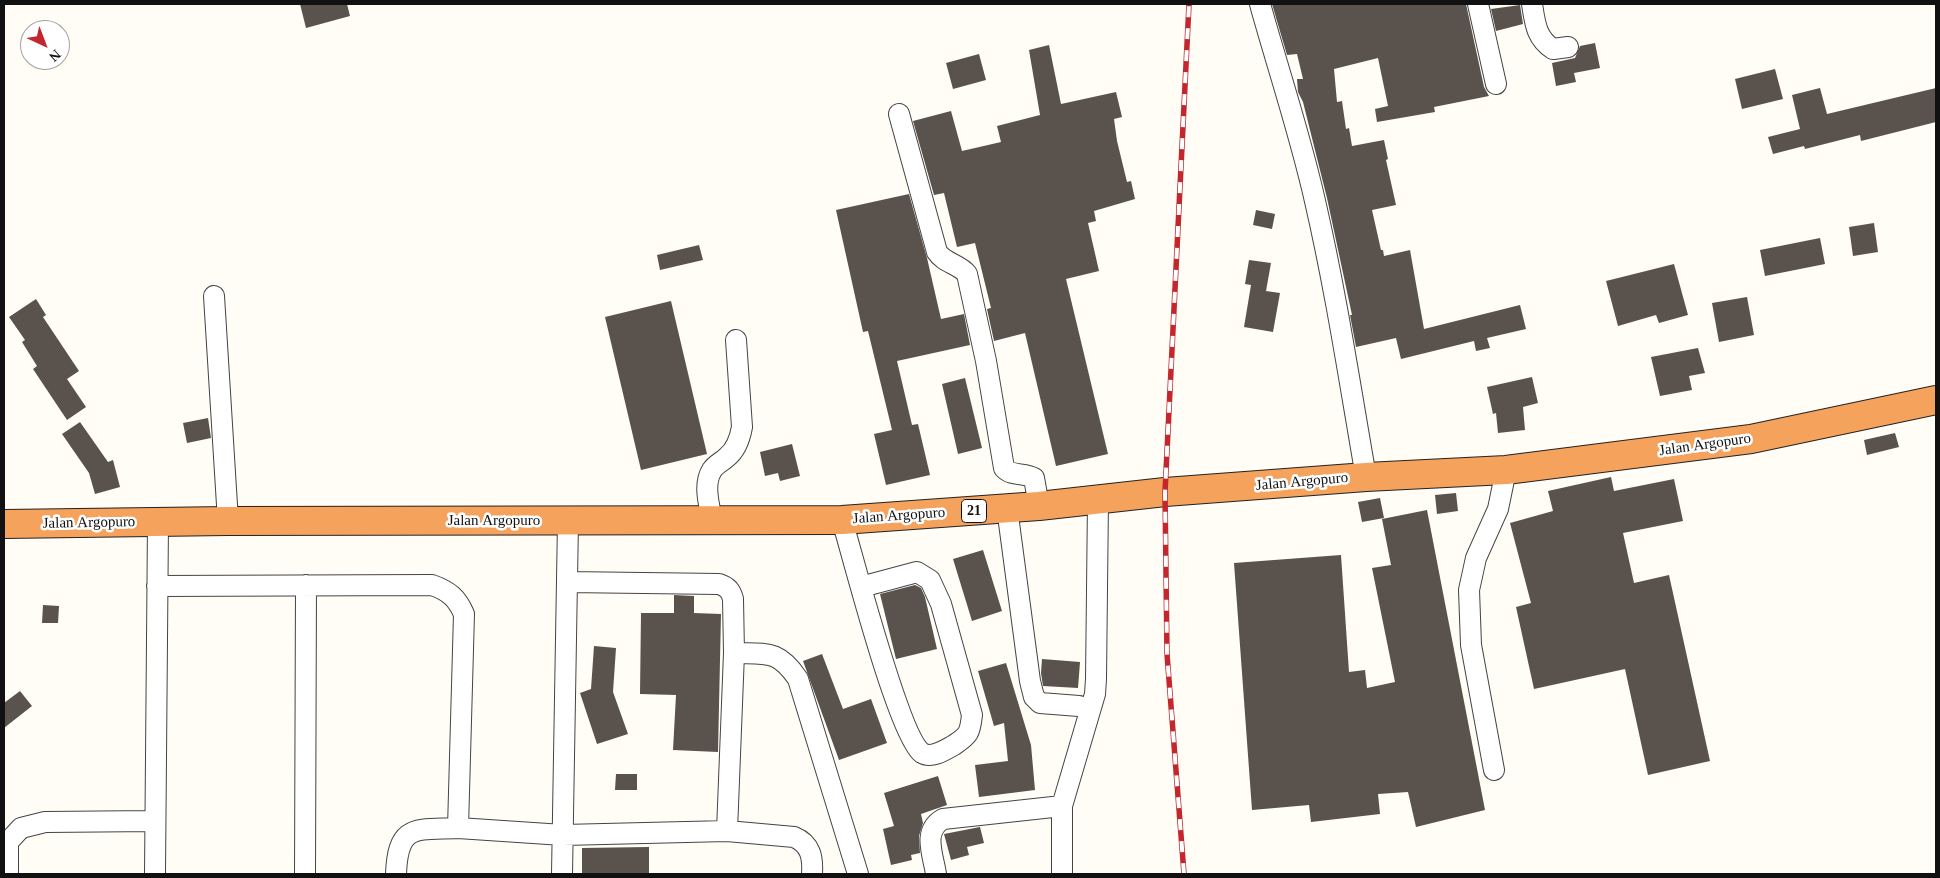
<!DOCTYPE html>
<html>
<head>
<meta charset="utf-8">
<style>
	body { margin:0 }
	#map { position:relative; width:1940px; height:878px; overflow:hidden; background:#fffdf5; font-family:Georgia,serif }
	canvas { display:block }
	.frame { position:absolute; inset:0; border:5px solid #111; pointer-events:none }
	.north { position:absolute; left:20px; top:20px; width:50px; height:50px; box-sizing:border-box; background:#fff; border:1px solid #a0a0a0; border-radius:50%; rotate:137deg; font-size:14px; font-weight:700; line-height:20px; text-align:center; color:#111 }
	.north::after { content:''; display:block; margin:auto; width:18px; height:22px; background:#c4262e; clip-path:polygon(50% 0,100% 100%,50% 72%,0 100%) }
</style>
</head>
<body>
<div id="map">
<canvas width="1940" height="878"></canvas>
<div class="frame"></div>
<div class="north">N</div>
</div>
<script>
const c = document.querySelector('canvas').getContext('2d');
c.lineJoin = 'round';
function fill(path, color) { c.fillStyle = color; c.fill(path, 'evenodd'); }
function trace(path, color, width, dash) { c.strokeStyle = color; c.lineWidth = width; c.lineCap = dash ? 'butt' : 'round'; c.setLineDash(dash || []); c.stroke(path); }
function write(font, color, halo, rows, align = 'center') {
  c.font = font + ' Georgia,serif'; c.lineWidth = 5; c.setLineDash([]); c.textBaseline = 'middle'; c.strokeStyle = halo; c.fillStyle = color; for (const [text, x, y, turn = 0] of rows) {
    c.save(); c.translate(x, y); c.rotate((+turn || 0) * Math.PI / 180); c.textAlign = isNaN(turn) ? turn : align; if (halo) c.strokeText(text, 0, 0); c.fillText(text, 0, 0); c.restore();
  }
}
fill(new Path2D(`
	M300,4h47l3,12 -44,12z
	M1272,4h194l18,83 5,9 -55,11 1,5 -58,10 -2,-13 13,-3 -10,-48 -44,11 3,33 5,-1 4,28 3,-1 3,18 32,-6 4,19 -2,1 10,45 -24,5 9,40h2l1,6 26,-6 14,79 96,-24 6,24 -39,9 3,10 -14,3 -2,-10 -73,18 -5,-21 -40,9 -6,-32h2l-25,-117 -24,-96 -5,-10 -1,-13h6l-6,-25 -10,1z
	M1520,5l3,19 -27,7 -5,-22z
	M1595,43l5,25 -26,5 2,9 -20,4 -4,-23 23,-5 5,-12z
	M1049,45l12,59 55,-12 6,25 -8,2 3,22 10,41 4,-1 4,18 -41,12 2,10 -8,2 11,48 -33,8 42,175 -52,12 -31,-133 -31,8 -7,-32 4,-1 -16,-65 -18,4 -13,-54 -10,2 -21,-74 38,-10 11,40 39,-9 -4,-16 43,-11 -11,-65z
	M979,54l7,26 -33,9 -7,-26z
	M1775,69l8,30 -41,10 -7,-30z
	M1820,88l7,26 109,-26v34l-75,19 -1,-6 -55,14 -1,-3 -31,8 -5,-17 32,-8 -8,-34z
	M909,194l18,64 14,61 23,-5 6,31 -73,16 15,64 6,-1 12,51 -44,10 -12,-51 18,-4 -24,-99 -5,1 -27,-122z
	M1256,210l19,4 -3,15 -19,-4z
	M1874,223l4,29 -25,4 -4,-29z
	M1820,238l5,26 -60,12 -5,-26z
	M699,245l4,15 -43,10 -3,-15z
	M1249,260l22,3 -5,28 14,2 -7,39 -29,-5 7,-42 -6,-1z
	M1674,264l14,51 -29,8 -3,-8 -38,11 -12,-45z
	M1747,297l7,38 -35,7 -7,-39z
	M36,299l10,16 -3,2 36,54 -12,8 19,28 -19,13 -34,-51 4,-3 -15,-24 3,-2 -16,-23z
	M671,301l36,153 -66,16 -36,-153z
	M1698,348l7,25 -16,3 3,14 -32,6 -9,-39z
	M1532,377l6,26 -15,4 2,23 -27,3 -2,-20 -3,1 -6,-27z
	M965,378l17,70 -24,6 -16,-70z
	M208,418l3,20 -24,5 -4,-20z
	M80,422l28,40 5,-2 7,27 -25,7 -6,-21 -27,-39z
	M1895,433l4,14 -32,8 -3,-15z
	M792,444l8,32 -20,5 -2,-8 -13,3 -5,-24z
	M1611,477l3,14 60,-12 9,42 -60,12 11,50 35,-8 41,186 -62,14 -23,-106 -91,20 -18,-82 15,-4 -21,-80 43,-12 -5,-20z
	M1456,493l2,18 -21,3 -2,-19z
	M1380,498l4,20 -22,4 -4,-20z
	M1427,510l58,300 -69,17 -8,-35 -30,2 2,20 -69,8 -2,-17 -57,5 -18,-247 107,-8 8,117 16,-2 2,18 28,-6 -23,-114 19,-3 -9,-46z
	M983,550l19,61 -30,10 -19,-62z
	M915,585l6,3 4,9 12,52 -41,10 -16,-65z
	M674,595l20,1v17l27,1 -3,138 -45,-2 3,-55 -36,-1 1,-81h33z
	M43,605l16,1 -1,17h-16z
	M594,646l22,2 -3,44 15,42 -31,10 -17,-51 11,-4z
	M822,654l21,55 28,-10 16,44 -48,17 -36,-99z
	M1042,659l38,3 -2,26 -35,-2 -2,-13z
	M1006,663l25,82 4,45 -56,7 -4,-32 33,-4 -4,-38 -10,3 -16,-55z
	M20,691l12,15 -28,22v-25z
	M616,774h21v16h-22z
	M938,776l9,29 -26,9 2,9 -4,13 1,17 -9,2 1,5 -21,5 -8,-36 11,-3 -10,-33z
	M980,827l4,16 -17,4 2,8 -18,5 -7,-26z
	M649,847v27h-67v-26z`), '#5a524d');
const minor = new Path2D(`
	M1260,4c18,65 40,130 55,197 21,91 35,184 51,276
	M1478,4l18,80
	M1532,4c3,19 4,34 21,45l15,-2
	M899,114l38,138c7,11 22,12 30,22l19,87 18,107c8,9 20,4 30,10l5,28
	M214,296l14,225
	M1007,508l23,173 4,16 6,6 39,3
	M712,520c-3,-16 -9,-36 0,-50 4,-6 10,-8 15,-13 9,-7 13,-19 15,-30l-6,-87
	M842,520c11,37 57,217 80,233 10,6 23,-3 32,-8 15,-10 16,-12 18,-30l-31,-111 -11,-24 -13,-8 -56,15
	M567,582l152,2c9,3 12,7 14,15l1,54 -7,178
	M157,586l275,-1c17,6 25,13 32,29l-6,214c-42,2 -60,-5 -62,46
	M734,653c32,1 44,-4 64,26l60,195
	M1494,770l-23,-125 -2,-55 7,-32 22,-49 8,-39
	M458,828l105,7 164,-4 67,6c17,7 19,21 18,37
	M8,874v-32l13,-14 24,-6 109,-1
	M155,874l3,-352
	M305,874l1,-289
	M562,874l6,-353
	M936,874c-3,-20 -14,-43 7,-55l119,-13
	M1062,874v-68l33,-112 1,-15 2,-179`);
const highway = new Path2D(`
	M4,524l224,-3 614,-1 197,-14 126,-14 201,-15 140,-7 245,-31 185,-39`);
trace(minor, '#444', 22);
trace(highway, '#222', 30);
trace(minor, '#fff', 20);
trace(highway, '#f5a25d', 28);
const rail = new Path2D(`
	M1184,874l-17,-220 -2,-162 24,-488`);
trace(rail, '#c4262e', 5.5);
trace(rail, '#fff', 4, [11]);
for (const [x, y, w] of [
	[974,511,25]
]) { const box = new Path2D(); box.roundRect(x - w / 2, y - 11.5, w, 23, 4); c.fillStyle = '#fff'; c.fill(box); trace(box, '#111', 1); }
write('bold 14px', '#111', null, [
	["21",974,511]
]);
write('15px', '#111', '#fff', [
	["Jalan Argopuro",1705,445,-8],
	["Jalan Argopuro",1302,482,-5],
	["Jalan Argopuro",899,516,-4],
	["Jalan Argopuro",494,521],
	["Jalan Argopuro",89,523,-1]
]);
</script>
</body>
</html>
